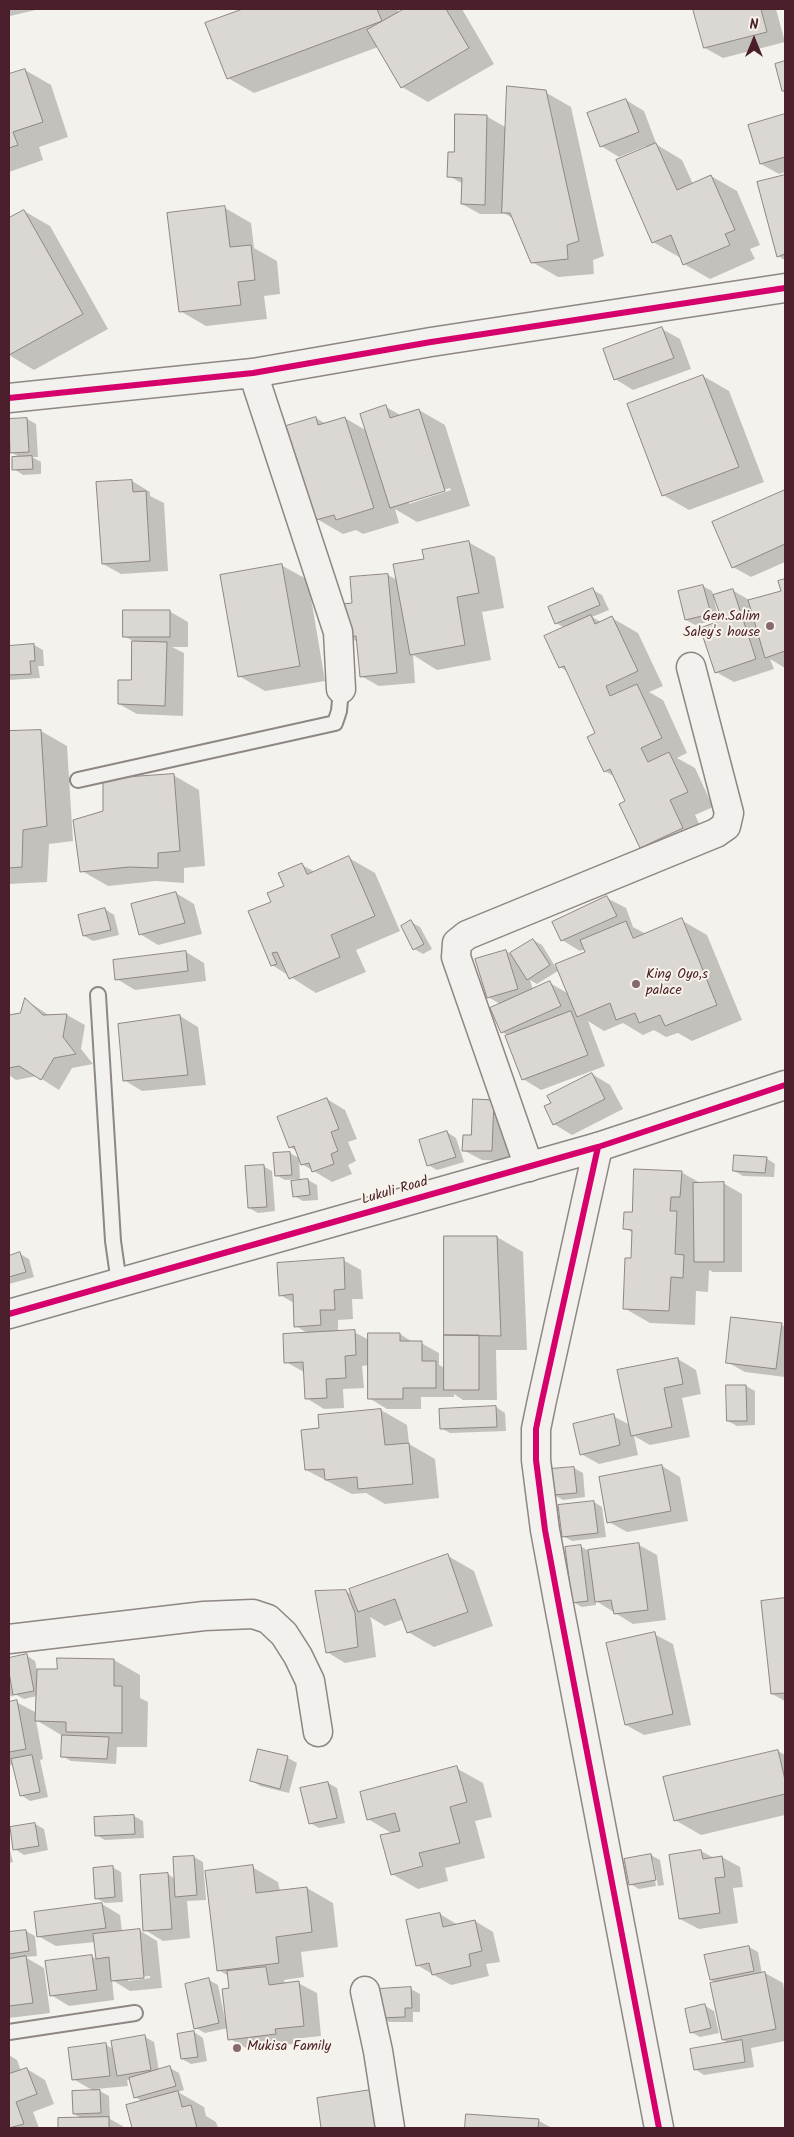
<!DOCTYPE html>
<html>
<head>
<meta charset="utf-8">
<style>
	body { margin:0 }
	#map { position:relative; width:794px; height:2137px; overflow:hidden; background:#f4f2ec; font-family:Kalam,sans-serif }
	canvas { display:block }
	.frame { position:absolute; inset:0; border:10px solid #4a1f2b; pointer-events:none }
	.north { position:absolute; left:729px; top:15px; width:50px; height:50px; -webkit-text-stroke:4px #f7f3e8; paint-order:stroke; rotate:0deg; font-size:14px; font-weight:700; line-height:20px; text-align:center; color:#4a1f2b }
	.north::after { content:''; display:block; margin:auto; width:18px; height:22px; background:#4a1f2b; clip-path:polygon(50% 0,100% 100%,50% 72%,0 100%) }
</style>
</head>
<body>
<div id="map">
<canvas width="794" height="2137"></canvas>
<div class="frame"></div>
<div class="north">N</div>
</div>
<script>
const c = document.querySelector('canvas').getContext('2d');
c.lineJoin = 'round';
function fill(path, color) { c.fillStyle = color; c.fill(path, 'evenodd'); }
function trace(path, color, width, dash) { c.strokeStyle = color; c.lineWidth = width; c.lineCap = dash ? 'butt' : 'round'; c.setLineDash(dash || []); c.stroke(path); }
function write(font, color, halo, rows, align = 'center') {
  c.font = font + ' Kalam,sans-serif'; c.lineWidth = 4; c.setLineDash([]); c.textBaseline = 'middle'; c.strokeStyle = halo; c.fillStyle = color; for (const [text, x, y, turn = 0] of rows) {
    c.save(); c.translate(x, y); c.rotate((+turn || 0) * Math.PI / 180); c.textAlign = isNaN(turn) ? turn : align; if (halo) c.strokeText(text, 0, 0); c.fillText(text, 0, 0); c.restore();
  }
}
fill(new Path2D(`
	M9,9h31l-30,7z
	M246,9h151l2,4 8,-4h55l32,55 -66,38 -26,-15 -24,-40 -124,46 -26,-15 -21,-54z
	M695,9h81l9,33 -62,16 -18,-10z
	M25,70l26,15 17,52 -29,10 4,13 -34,12v-97z
	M545,92l26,15 33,149 -11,4 1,14 -36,3 -26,-15 -18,-43 -12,-7v2h-22l-18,-10 1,-20 -14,-8 6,-22 31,-38 21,12z
	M626,100l18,11 12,32h-2l28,17 11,24 18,-8 26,15 23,54 -10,4 5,10 -45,20 -26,-15 -3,-8 -2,1 -26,-15 -7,-96 -27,11 -18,-11z
	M785,115v57l-6,2 -18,-10 -12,-38z
	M785,176v84l-7,-4 -19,-73z
	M225,208l26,15 3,25 23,13 3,33 -16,2 3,23 -61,7 -26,-15z
	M24,211l26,15 58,103 -74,41 -25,-15v-135z
	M662,329l18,10 11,30 -58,21 -18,-11z
	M703,376l26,15 35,91 -75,28 -26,-15z
	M386,407l16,9 17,-6 26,15 25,81 -53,16 -22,-13 4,14 -36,11 -7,-4 -13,4 -26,-15 -1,-101 10,6 19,-6 22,13zM450,488l1,2 -42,14v-3z
	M27,419l9,5 2,33h-6l9,5v12l-18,1 -9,-6 7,-11 -10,-6z
	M132,481l18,11v4l14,7 4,68 -47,3 -18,-10 -5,-81z
	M785,492v70l-34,15 -18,-10 -19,-44z
	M468,542l27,15 9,51 -22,4 9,48 -54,10 -24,-15 2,28 -36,3 -18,-10 -3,-34 -12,-6 8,-32 34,-29 9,5z
	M281,565l27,15 17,101 -60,10 -26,-15z
	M785,580v88l-15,-9 4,10 -40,13 -18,-10 8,-51 -8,-21h-2l5,19 -24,6 -9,-5 -7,-29 24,-5 9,5 2,6 18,-7 19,11 31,-10 -2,-9z
	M593,590l9,5 7,15 -17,7 9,5 11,-4 26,15 25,53 -14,6 14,8 24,53 -10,5 18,10 18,39 -18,8 13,27 -41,20 -26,-15 -14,-46 -12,-24 -10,-6 -8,-37 -29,-62 -8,-5 5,-39 -9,-5z
	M169,611l19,11v25h-16l12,6 -1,63 -46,-2 -18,-10 13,-22 1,-41 -9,-5z
	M34,645l9,5 1,16h-6l2,12 -31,2v-33z
	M41,731l26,15 6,95 -24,3 -2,38 -38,2v-152z
	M173,775l26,15 6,76 -21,2v15l-28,-2 -48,5 -26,-15 23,-59z
	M349,858l26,15 25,58 -44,19 10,22 -50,21 -44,-28v-63l30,-37 13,7z
	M176,893l18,11 8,30 -44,11 -18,-11z
	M607,898l19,10 7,19 13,7 35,-14 26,15 35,85 -50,21 -14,-8 -12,4 -12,-7 -11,5 -20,-12 -19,8 -16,-10 17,45 -64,24 -18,-11 -14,-43 -7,-4 -2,-28 -12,-7 18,-46 5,3 22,-14 9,5 16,26 -21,13 -7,-4 3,10 17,-7 19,11 18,-42 -2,-3 -5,2 -18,-11z
	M105,909l9,6 5,20 -26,6 -9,-5z
	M411,922l9,5 12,22 -9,5 -9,-5z
	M186,952l18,11 2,18 -71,9 -18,-11z
	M26,1000l24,16 17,-1 18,10 -4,24 12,15 -21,4 -13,22 -22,-14 -21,4 -7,-5v-58l12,-3z
	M180,1016l18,11 8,58 -64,6 -18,-11z
	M592,1074l18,11 13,24 -51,26 -18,-11z
	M327,1099l18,11 12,29 -9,3 8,19 -8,4 4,9 -20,8 -30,-18 -4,-12 -8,-5z
	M474,1101l38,11 -2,49 -28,-1 -19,-10 10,-13z
	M447,1132l9,6 8,24 -27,8 -9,-5z
	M290,1153l9,5 1,23 8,-1 9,5 1,15 -15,1 -9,-5 6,-17 -15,1 -9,-5 -1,-21z
	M766,1158l9,6 -1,13 -31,-1 -9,-5z
	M263,1166l9,5 3,40 -17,2 -9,-5z
	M681,1172l21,12 21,-1 19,11v78h-29l-4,-2 -1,22 -12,-1 -1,34 -45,-2 -26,-15 8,-49 1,-26 -8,-5 8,-15z
	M497,1237l26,15 4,98h-31l1,50h-34l-9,-6v3h-33v12h-34l-18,-11v-33l-7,1 2,22 -21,1 1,19 -20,1 -18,-11 -2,-26 -18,-10 23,-28 -13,-8 -2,-23 -14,-8 63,-35 18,10 2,29h-11l1,20 -15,1v12h16l15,8 31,-6 14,9h7l18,10v12l6,3z
	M20,1254l9,5 5,18 -25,7v-27z
	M782,1325l3,2v50l-40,-5 -18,-10z
	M678,1359l18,11 5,24 -19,4 8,39 -40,8 -16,-9 4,19 -39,9 -18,-10 32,-38 17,9z
	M746,1386l9,5v34l-18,1 -9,-5z
	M496,1407l9,6 1,18 -56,2 -9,-5z
	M381,1410l26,15 2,19 26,15 4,39 -54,6 -19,-11 -14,1 -46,-24 14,-41z
	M662,1466l18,11 8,44 -61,11 -18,-10z
	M574,1468l9,5 2,24 -22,3 -9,-5z
	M594,1502l8,5 4,30 -34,4 -9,-5z
	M639,1545l18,10 9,65 -33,4 -37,-23v4l-14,2 -9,-5 7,-56 9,5z
	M448,1556l26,15 19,55 -59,21 -26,-15 -4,-13 -19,7 -15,-9 2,7 4,33 -31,6 -18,-11 19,-61 6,4z
	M785,1599v102l-13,-7 -10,-92z
	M654,1634l19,10 18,81 -47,10 -18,-10z
	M26,1655l9,6 2,9h22v-11l55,1 26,15v23l8,4 -1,45h-30l-1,17 -45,-3 -9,-5 1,-20 -27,-16 7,39 -3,1 8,37 -18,4 -9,-6 -7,-30h-5v-62l7,-1 21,11v-17l-13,3 -11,-6v4l-4,-2v-22l1,1 -1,-15z
	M259,1750l29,8 9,5 -8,30 -29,-7 -9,-6z
	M778,1751l7,4v60l-84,20 -26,-15z
	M456,1768l27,15 9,34 -17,4 10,37 -40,10 3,13 -30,8 -26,-15 1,-40 -25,-15z
	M328,1783l9,5 8,35 -26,5 -9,-5z
	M134,1816l9,5 1,17 -39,2 -9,-5z
	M35,1824l9,5 4,21 -24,5 -9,-6z
	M9,1846l4,16 -4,1z
	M701,1851l13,7 8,-1 18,10 3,20 -10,1 5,35 -39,6 -19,-10z
	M651,1855l9,5 4,25 -6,1 -5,-26h-2l5,26 -17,3 -9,-5z
	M194,1857l9,5 3,38 -19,1 3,37 -27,3 -18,-11 23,-56 7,5 -1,-21z
	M112,1867l9,5 2,30 -18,1 -9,-5z
	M252,1867l26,15 2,9 27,-3 26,15 5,44 -37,5 3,25 -20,3 1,4 13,-1 19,10 4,43 -28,3v5l-45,5 -18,-10 -2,-11 -23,5 -9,-5 13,-48 9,5 7,34h2l3,-30 -1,-13 -11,-6z
	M102,1904l18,11 2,17 17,-2 18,11 5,47 -32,3 -18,-11 2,20 -45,6 -18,-11 41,-38 5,2 -2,-17 -39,4 -18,-10zM150,1976v2l-22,3v-3z
	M440,1914l18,11 17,-4 18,11 7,30 -14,2 3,12 -38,9 -34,-20z
	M26,1931l9,5 2,20 -12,1 19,11 6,45 -41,5v-85z
	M749,1947l9,5 4,22 3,-1 18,10 2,13v45l-34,7 3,19 -50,8 -9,-6 35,-25 -7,-4 -7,-57 -5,-3z
	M411,1989l9,5v18h-7v10h-24l-9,-5z
	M705,2006l9,5 5,22 -19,4 -9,-5z
	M194,2032l9,6 4,23 -16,3 -9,-5 -3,-24z
	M145,2037l9,5 5,29 11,-3 9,5 5,17 -6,2 26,15 2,9 10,6 2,6h-84l-7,-22 16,-4 -8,-5 -5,-17h-3l1,6 -32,3 13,7 1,23 16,9h-67v-9h24l-9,-5 20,-23 -21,-12 32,-35 8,5z
	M9,2055l8,5 4,11 6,-2 18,11 9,24 -21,8 6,16h-30z
	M318,2099l82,29h-78z
	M467,2116l72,5 13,7h-86z`), '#0003');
const building = new Path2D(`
	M243,9h134l5,12 -155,58 -22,-56z
	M404,9h42l23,39 -68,40 -34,-58z
	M693,9h68l6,23 -63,16z
	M785,61v30h-3l-7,-27z
	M25,69l18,53 -30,10 5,13 -9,3v-74z
	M507,86l39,4 33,151 -12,4 1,14 -37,4 -21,-50h-8z
	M626,99l13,33 -39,15 -13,-34z
	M455,114l32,1 -2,90 -24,-1 1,-26 -15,-1 1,-25h6z
	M785,114v43l-25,7 -12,-39z
	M656,143l21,47 34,-15 24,55 -10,4 5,11 -47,20 -12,-30 -19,8 -36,-83z
	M785,175v79l-8,3 -20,-75z
	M225,206l5,41 21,-2 4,35 -17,2 3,23 -62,7 -12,-99z
	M24,210l59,104 -74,41v-137z
	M662,327l12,31 -60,22 -11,-31z
	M703,375l36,92 -77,29 -35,-92z
	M386,405l4,13 29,-9 26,82 -55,17 -30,-94z
	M316,417l2,8 27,-8 29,91 -38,12 -2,-5 -18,5 -30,-94z
	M27,418l2,34 -19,1 -1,-34z
	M32,456l1,13 -21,1v-13z
	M132,480l1,12 13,-1 4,70 -48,3 -6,-82z
	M785,490v54l-53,24 -20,-46z
	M469,541l10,52 -22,4 8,48 -55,10 -17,-91 31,-5 -2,-9z
	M282,564l18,102 -62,11 -18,-102z
	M388,574l9,99 -37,4 -4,-41 -11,1 -3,-33 10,-1 -2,-26z
	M785,579v72l-20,7 -17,-58 33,-9 -3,-10z
	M703,585l8,29 -26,6 -7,-29z
	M593,588l7,17 -45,19 -7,-17z
	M733,589l23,70 -41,14 -15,-45 22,-8 -9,-25z
	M123,610h47v27h-47z
	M591,615l4,9 17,-8 26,55 -32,15 4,10 27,-12 25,54 -21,10 7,14 21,-10 19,40 -18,8 13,28 -43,20 -21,-44 6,-3 -15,-32 -6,3 -17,-35 8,-4 -31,-67 -5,2 -15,-32z
	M132,641l35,1 -2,64 -47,-2v-24h13z
	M34,644l1,17h-5l1,13 -22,1v-29z
	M41,730l6,96 -24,4 -1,37 -13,1v-137z
	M174,774l6,77 -22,2v15l-29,-1 -49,5 -7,-52 30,-9v-32z
	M349,856l26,60 -44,19 9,22 -51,22 -12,-27 -5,1 5,11 -6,2 -23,-55 23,-9 -4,-9 17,-7 -6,-13 24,-10 5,11z
	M176,892l9,31 -46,12 -8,-31z
	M607,896l10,20 -56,25 -9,-19z
	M105,908l6,22 -28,6 -5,-21z
	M682,918l35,87 -52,21 -5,-11 -21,8 -4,-10 -19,7 -6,-17 -33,14 -22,-53 30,-12 -5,-12 46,-19 7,17z
	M411,920l13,24 -11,6 -12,-24z
	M533,939l17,26 -23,15 -17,-27z
	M506,950l12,39 -31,9 -12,-39z
	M186,951l2,20 -73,9 -2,-20z
	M550,981l11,25 -60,27 -11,-25z
	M25,998l18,17 24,-1 -4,23 13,17 -22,4 -13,22 -22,-14 -10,2v-53l11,-2z
	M571,1011l17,44 -66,25 -17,-44z
	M180,1015l8,60 -65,6 -5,-57z
	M592,1073l13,26 -52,26 -9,-19 7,-3 -4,-7z
	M327,1098l12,31 -8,3 7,19 -7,3 3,10 -22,8 -3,-9 -8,2 -7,-19 -5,2 -12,-31z
	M473,1099l21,1 -2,51h-30l1,-16h8z
	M447,1131l9,26 -29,9 -8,-26z
	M290,1152l2,23 -17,1 -2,-23z
	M734,1155l33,2 -2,16 -32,-2z
	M264,1165l3,42 -19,1 -3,-42z
	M634,1169l48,2 -2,26h-9l-1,14h7l-2,43 9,1 -1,23 -12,-1 -2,34 -46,-2 2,-51h6l1,-28 -9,-1 1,-17h8z
	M308,1179l2,16 -17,2 -2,-16z
	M724,1182v80h-30l-1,-79z
	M444,1236h53l4,100 -57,-1z
	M20,1252l6,20 -17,5v-21z
	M344,1258l1,31 -11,1 1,20h-15l1,15 -27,2 -1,-33 -14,2 -2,-33z
	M731,1317l51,6 -6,46 -50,-6z
	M355,1330l1,25 -11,1 1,22 -20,1 1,19 -22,1 -2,-37 -19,1 -1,-29z
	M368,1333h32v8h22v20h14v27h-33v11h-35z
	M444,1335h35v55h-35z
	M678,1358l5,26 -19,4 8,39 -41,9 -14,-66z
	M726,1385h20l1,36h-20z
	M496,1406l1,21 -57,2 -1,-20z
	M381,1409l4,36 24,-2 4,41 -55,5 -1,-12 -32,3 -1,-11 -19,1 -4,-40 18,-2 -1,-13z
	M614,1414l6,31 -40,10 -7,-31z
	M662,1465l9,46 -64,12 -8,-46z
	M574,1467l3,26 -24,2 -3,-26z
	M594,1501l4,32 -36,4 -4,-32z
	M639,1543l9,67 -34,4 -3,-14 -16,2 -7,-52z
	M581,1545l7,56 -16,2 -7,-56z
	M448,1554l20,58 -61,21 -12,-34 -37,13 -9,-23z
	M346,1590l9,23 3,34 -32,6 -11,-62z
	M785,1598v95l-14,1 -10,-93z
	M655,1632l18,82 -48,11 -19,-82z
	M27,1654l7,37 -21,4 -4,-23v-14z
	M57,1658l57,1v27h8v47l-56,-1v-10l-31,-1 2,-52h20z
	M17,1700l9,49 -17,3v-50z
	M62,1735l47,2 -2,22 -46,-2z
	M258,1749l30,7 -8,33 -30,-8z
	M778,1750l7,30v14l-111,27 -11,-44z
	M32,1755l8,37 -20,4 -9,-37z
	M457,1766l10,36 -17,5 10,36 -41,10 4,13 -32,9 -11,-40 20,-4 -5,-18 -28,7 -7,-28z
	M328,1782l9,36 -28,6 -9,-36z
	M134,1815l1,19 -40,2 -1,-19z
	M35,1823l4,23 -26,4 -3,-23z
	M701,1850l2,9 19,-3 3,21 -10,1 5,35 -41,6 -10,-64z
	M651,1854l5,26 -27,5 -5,-26z
	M194,1856l3,39 -22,2 -2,-40z
	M253,1865l3,28 51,-6 5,45 -36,5 3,26 -62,8 -12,-100z
	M113,1866l2,31 -20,2 -2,-31z
	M168,1873l4,56 -29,2 -3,-56z
	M102,1903l4,25 -69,9 -3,-25z
	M440,1913l3,14 32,-7 7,31 -13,3 2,12 -39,9 -3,-12 -13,3 -10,-46z
	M140,1929l4,49 -33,3 -2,-24 -13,2 -3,-25z
	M26,1930l3,21 -20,3v-22z
	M749,1946l5,25 -44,9 -6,-25z
	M92,1955l5,35 -47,6 -5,-35z
	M26,1956l7,47 -24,3v-47z
	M266,1967l3,18 30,-4 5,45 -29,3 1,5 -48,6 -6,-51 7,-1 -2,-17z
	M765,1972l11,57 -54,11 -12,-57z
	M209,1978l10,45 -25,6 -9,-45z
	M411,1987l1,21h-7v9l-26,1 -1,-29z
	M705,2004l6,24 -21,5 -5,-24z
	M194,2031l4,26 -17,2 -4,-25z
	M145,2035l6,35 -34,6 -6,-35z
	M742,2040l3,22 -51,8 -4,-21z
	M106,2043l4,33 -38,4 -4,-32z
	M170,2066l6,20 -42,12 -5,-20z
	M27,2068l10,26 -21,8 8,22 -15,4v-54z
	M100,2090l1,23 -28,1 -1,-23z
	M371,2090l5,38h-55l-4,-30z
	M178,2091l4,16 9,-2 6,23h-65l-6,-23z
	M466,2114l73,5 -1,9h-73z
	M109,2117v11h-51v-10z`);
fill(building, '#dbd7d3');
trace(building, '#8f8685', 1);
const service = new Path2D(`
	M78,780l257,-57 4,-12 2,-22
	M98,995l15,246 6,42
	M9,2032l126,-19`);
const minor = new Path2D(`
	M253,373l85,259 3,57
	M9,398l244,-25 178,-31 354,-54
	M598,1147l-56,253 -6,29v31l9,70 15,81 99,517
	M529,1167l-73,-210 1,-14 10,-8 249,-102 10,-7 3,-13 -38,-146
	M9,1639l195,-23 49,-2 15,5 16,15 14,22 12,25 8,51
	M365,1991l13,60 12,77`);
const tertiary = new Path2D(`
	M9,1314l589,-167 187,-62`);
trace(service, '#8f8685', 18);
trace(minor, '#8f8685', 31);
trace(tertiary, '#8f8685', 31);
trace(service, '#f2f1ed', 14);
trace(minor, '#f2f1ed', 28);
trace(tertiary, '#f2f1ed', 28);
trace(new Path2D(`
	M9,398l244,-25 178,-31 354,-54
	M598,1147l-56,253 -6,29v31l9,70 15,81 99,517
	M9,1314l589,-167 187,-62`), '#d6006c', 6);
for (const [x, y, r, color] of [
	[770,626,5,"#86696f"],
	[636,984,5,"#86696f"],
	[237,2048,5,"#86696f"]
]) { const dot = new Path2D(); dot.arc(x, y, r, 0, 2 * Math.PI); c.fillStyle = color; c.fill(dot); trace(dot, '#f7f3e8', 2); }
write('14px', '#4a1f2b', '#f7f3e8', [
	["Gen.Salim",760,618,"right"],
	["Saley's house",760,634,"right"],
	["King Oyo,s",646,976],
	["palace",646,992],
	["Mukisa Family",247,2048]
], 'left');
write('14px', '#4a1f2b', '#f7f3e8', [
	["Lukuli Road",395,1192,-16]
]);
</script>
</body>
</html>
